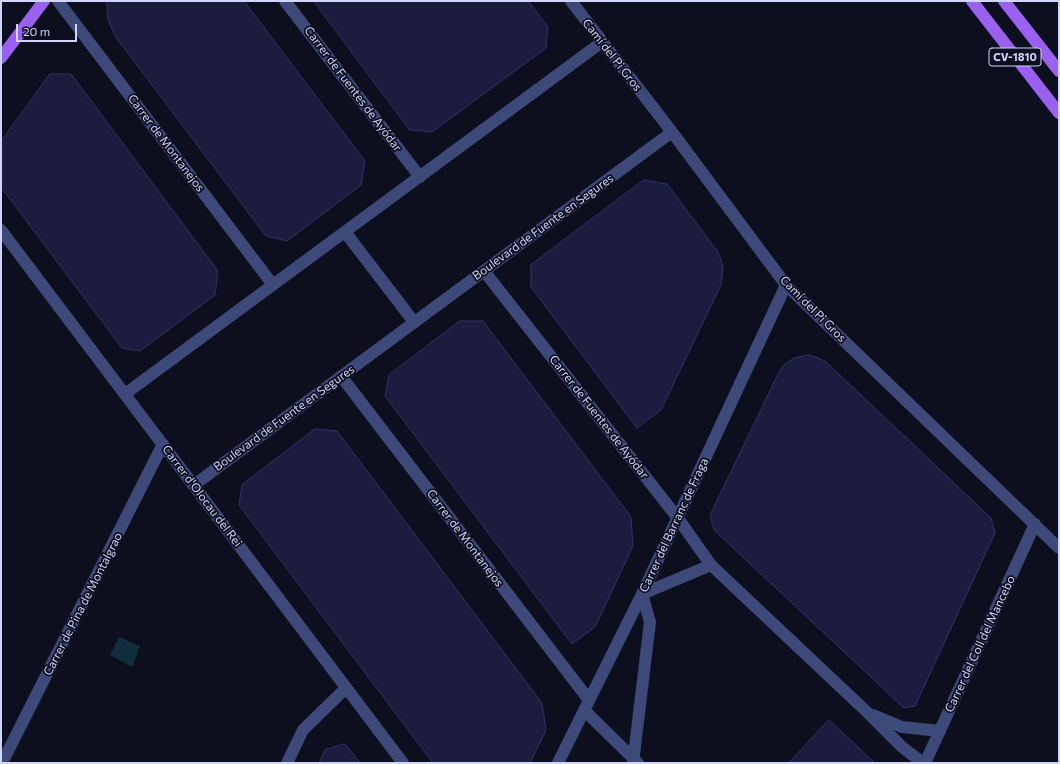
<!DOCTYPE html>
<html>
<head>
<meta charset="utf-8">
<style>
	body { margin:0 }
	#map { position:relative; width:1060px; height:764px; overflow:hidden; background:#0e0f1e; font-family:Commissioner,sans-serif }
	canvas { display:block }
	.frame { position:absolute; inset:0; border:2px solid #d0d5fb; pointer-events:none }
	.scale { position:absolute; left:16px; top:24px; width:61px; height:18px; box-sizing:border-box; border:2px solid #d0d5fb; border-top:0; padding-left:5px; font-size:12px; line-height:14px; white-space:nowrap; color:#d0d5fb; -webkit-text-stroke:3px #0e0f1e; paint-order:stroke }
</style>
</head>
<body>
<div id="map">
<canvas width="1060" height="764"></canvas>
<div class="frame"></div>
<div class="scale">20 m</div>
</div>
<script>
const c = document.querySelector('canvas').getContext('2d');
c.lineJoin = 'round';
function fill(path, color) { c.fillStyle = color; c.fill(path, 'evenodd'); }
function trace(path, color, width, dash) { c.strokeStyle = color; c.lineWidth = width; c.lineCap = dash ? 'butt' : 'round'; c.setLineDash(dash || []); c.stroke(path); }
function write(font, color, halo, rows, align = 'center') {
  c.font = font + ' Commissioner,sans-serif'; c.lineWidth = 3.5; c.setLineDash([]); c.textBaseline = 'middle'; c.strokeStyle = halo; c.fillStyle = color; for (const [text, x, y, turn = 0] of rows) {
    c.save(); c.translate(x, y); c.rotate((+turn || 0) * Math.PI / 180); c.textAlign = isNaN(turn) ? turn : align; if (halo) c.strokeText(text, 0, 0); c.fillText(text, 0, 0); c.restore();
  }
}
fill(new Path2D(`
	M119,637l21,9 -8,21 -22,-12z`), '#112e3f');
const building = new Path2D(`
	M107,1h137l121,160 -4,24 -74,56 -21,-5 -151,-200 -7,-16z
	M314,1h214l20,26 -2,21 -114,84 -22,-2z
	M50,74h21l147,197 -3,24 -75,56 -18,-3 -121,-161v-45z
	M644,180l23,4 51,68 5,14 -2,19 -60,125 -24,18 -106,-141v-22z
	M460,321h23l148,196 2,29 -38,81 -23,17 -187,-248 4,-21z
	M809,355l9,3 8,4 165,156 4,15 -80,173 -11,2 -190,-178 -4,-15 69,-143 5,-7 10,-7z
	M315,429l22,2 205,272 4,27 -16,33h-97l-194,-258 3,-20z
	M829,720l46,43h-86z
	M345,744l15,19h-41l6,-13z`);
fill(building, '#1c1d3e');
trace(building, '#303267', 1);
trace(new Path2D(`
	M58,1l215,284
	M285,1l135,176
	M571,1l101,131 114,153 273,263
	M1,230l402,533
	M345,232l69,90
	M484,271l193,246 34,48 157,148 34,34 21,16
	M341,376l248,324
	M125,394l477,-352
	M194,485l478,-353
	M642,594l69,-29
	M584,710l54,53
	M873,715l29,12 38,4
	M2,763l161,-319
	M287,763l16,-33 43,-42
	M558,763l84,-169 144,-309
	M633,763l17,-141 -8,-28
	M925,763l110,-239`), '#3d4979', 12);
trace(new Path2D(`
	M972,1l87,112
	M1004,1l55,70
	M1,58l43,-57`), '#9a61f1', 12);
for (const [x, y, w] of [
	[1015,57,52]
]) { const box = new Path2D(); box.roundRect(x - w / 2, y - 9, w, 18, 3); c.fillStyle = '#0e0f1e'; c.fill(box); trace(box, '#d0d5fb', 1); }
write('bold 11px', '#d0d5fb', null, [
	["CV-1810",1015,57]
]);
write('12px', '#d0d5fb', '#0e0f1e', [
	["Camí del Pi Gros",612,55,52],
	["Carrer de Fuentes de Ayódar",353,89,53],
	["Carrer de Montanejos",166,143,53],
	["Boulevard de Fuente en Segures",543,227,-36],
	["Camí del Pi Gros",813,309,45],
	["Carrer de Fuentes de Ayódar",599,417,52],
	["Boulevard de Fuente en Segures",284,418,-36],
	["Carrer d'Olocau del Rei",202,496,53],
	["Carrer del Barranc de Fraga",674,525,-65],
	["Carrer de Montanejos",465,538,53],
	["Carrer de Pina de Montalgrao",83,604,-63],
	["Carrer del Coll del Mancebo",980,644,-65]
]);
</script>
</body>
</html>
